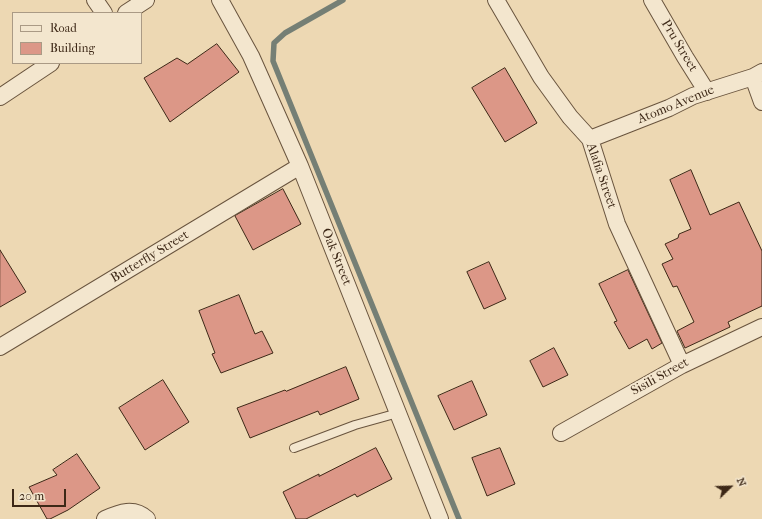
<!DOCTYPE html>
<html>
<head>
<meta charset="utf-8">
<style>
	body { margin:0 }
	#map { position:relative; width:762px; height:519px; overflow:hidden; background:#edd8b3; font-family:"IM FELL French Canon",serif }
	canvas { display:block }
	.legend { position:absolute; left:12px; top:12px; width:130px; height:52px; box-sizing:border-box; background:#f3e6ce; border:1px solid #aa9a85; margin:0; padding:5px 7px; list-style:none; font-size:12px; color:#3d2817 }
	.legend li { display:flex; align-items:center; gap:8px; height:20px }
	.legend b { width:20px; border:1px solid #aa9a85 }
	.north { position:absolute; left:710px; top:467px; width:40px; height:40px; -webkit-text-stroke:3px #f3e6ce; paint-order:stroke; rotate:67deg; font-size:11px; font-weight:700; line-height:16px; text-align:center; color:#3d2817 }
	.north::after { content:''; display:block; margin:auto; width:14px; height:18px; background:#3d2817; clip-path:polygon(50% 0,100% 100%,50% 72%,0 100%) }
	.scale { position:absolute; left:12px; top:489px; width:54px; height:18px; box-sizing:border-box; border:2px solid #3d2817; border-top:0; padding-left:5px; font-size:12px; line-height:14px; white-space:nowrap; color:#3d2817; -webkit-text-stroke:3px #f3e6ce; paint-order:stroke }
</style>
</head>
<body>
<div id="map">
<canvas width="762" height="519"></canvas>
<ul class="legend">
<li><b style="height:5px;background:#f3e6ce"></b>Road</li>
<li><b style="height:11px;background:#dc9787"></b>Building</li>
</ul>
<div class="north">N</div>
<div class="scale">20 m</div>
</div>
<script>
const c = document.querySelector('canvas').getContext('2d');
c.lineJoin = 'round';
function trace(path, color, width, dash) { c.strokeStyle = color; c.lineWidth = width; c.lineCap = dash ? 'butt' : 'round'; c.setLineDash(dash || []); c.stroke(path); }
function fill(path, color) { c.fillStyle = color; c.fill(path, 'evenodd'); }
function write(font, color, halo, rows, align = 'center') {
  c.font = font + ' "IM FELL French Canon",serif'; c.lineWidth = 3.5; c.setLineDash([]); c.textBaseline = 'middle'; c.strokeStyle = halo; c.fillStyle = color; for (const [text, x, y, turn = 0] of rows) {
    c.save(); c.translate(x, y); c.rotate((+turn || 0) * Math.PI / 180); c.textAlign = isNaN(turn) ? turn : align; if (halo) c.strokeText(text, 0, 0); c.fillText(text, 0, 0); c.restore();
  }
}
trace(new Path2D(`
	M343,0l-58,33 -11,10 -1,18 186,458`), '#757f75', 5.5);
const building = new Path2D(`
	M217,44l22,28 -69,50 -26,-44 33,-20 10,6z
	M505,68l32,55 -32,19 -33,-54z
	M691,170l19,45 29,-13 23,49v55l-34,16 2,5 -45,21 -8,-17 17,-9 -17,-36 -4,1 -11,-23 11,-5 -8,-15 13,-6 1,-4 12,-5 -21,-49z
	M283,189l18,35 -48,26 -18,-34z
	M0,250l26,42 -26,15z
	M489,262l17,37 -22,10 -17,-37z
	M628,270l34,73 -10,6 -5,-10 -18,10 -15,-27 3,-1 -18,-37z
	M239,295l16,39 7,-3 11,22 -52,20 -9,-19 3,-1 -16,-42z
	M554,348l14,27 -25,12 -13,-26z
	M346,367l13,32 -39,16 -2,-4 -68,27 -13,-30 48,-18 1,1z
	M163,380l26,42 -44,28 -26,-42z
	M472,381l15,34 -33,15 -16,-34z
	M376,448l16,31 -35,18 -2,-3 -49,25h-10l-13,-27 36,-18v2z
	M500,448l15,36 -28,12 -15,-38z
	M77,454l23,34 -32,22 -18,9h-3l-18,-32 28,-12 -4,-5z`);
fill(building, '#dc9787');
trace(building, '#3d2817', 1);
const service = new Path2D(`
	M294,448l61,-23 43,-12`);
const minor = new Path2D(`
	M95,0l9,13
	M220,0l31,56 49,110 140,353
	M496,0l45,77 29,40 20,22 27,85 65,141
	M652,0l33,57 22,35
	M126,13l20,-13
	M753,77l9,25
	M0,97l51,-34
	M590,139l79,-31 24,-12 60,-19 9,-5
	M0,347l300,-181
	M561,433l121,-68 80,-38
	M105,519c15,-7 29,-12 42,0`);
trace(service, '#69543e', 10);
trace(minor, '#69543e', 18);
trace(service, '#f3e6ce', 8);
trace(minor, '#f3e6ce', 16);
write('13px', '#3d2817', '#f3e6ce', [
	["Pru Street",679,46,59],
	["Atomo Avenue",676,105,-22],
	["Alafia Street",601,176,71],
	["Butterfly Street",150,257,-31],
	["Oak Street",336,257,68],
	["Sisili Street",660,377,-29]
]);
</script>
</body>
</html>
